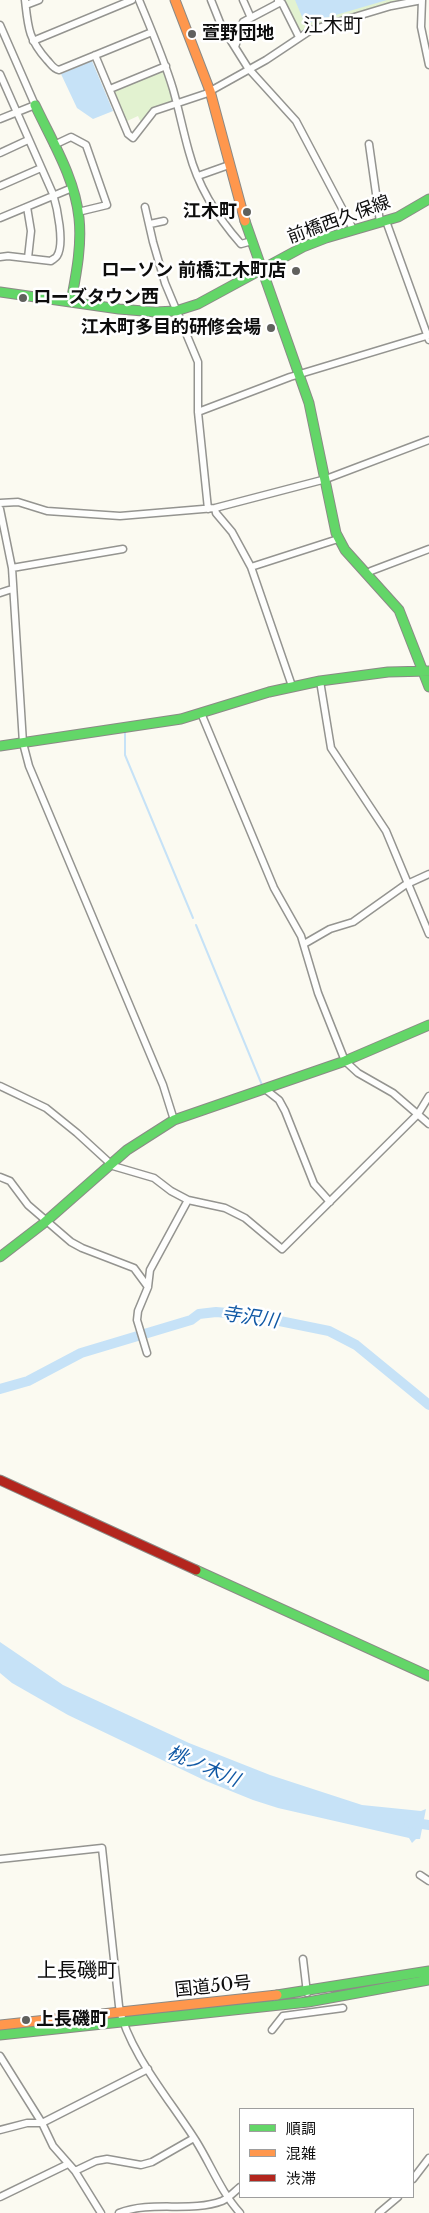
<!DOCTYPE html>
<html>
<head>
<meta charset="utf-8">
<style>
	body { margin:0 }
	#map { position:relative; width:429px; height:2213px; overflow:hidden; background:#fbfaf1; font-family:"Libre Baskerville","Noto Sans JP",serif }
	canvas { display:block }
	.legend { position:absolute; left:239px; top:2108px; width:175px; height:90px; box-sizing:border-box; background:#fff; border:1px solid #9e9e9e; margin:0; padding:6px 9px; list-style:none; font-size:15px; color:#0d0d0d }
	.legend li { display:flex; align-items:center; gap:10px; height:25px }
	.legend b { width:25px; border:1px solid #9e9e9e }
</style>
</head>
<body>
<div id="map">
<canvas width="429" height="2213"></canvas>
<ul class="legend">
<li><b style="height:6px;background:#63d668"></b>順調</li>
<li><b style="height:6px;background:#ff974d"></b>混雑</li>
<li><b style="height:6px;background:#b3261e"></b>渋滞</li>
</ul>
</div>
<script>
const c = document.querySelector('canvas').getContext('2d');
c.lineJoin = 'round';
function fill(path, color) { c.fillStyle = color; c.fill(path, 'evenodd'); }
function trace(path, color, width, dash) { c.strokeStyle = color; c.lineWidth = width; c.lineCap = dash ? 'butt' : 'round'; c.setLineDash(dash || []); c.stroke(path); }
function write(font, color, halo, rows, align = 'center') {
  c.font = font + ' "Libre Baskerville","Noto Sans JP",serif'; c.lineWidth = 5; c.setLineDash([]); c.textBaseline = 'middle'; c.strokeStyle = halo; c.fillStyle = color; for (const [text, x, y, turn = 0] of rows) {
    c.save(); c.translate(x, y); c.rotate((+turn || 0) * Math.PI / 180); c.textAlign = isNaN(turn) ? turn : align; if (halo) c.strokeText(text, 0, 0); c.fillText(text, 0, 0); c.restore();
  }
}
fill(new Path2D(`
	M282,0h123l-105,33z
	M161,70l5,2 9,29 -21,8 -12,16 -4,-9 -13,6 -11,-28v-4z`), '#e2f2d0');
fill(new Path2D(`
	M295,0h92l-82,24z
	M92,61l21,50 -20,8 -16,-11 -16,-34z
	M0,1642l63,43 126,58 81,32 92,30 59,6 5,-2 -6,30h-4l-4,4 -3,-5 -131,-30 -25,-8 -47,-19 -138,-66 -56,-32 -12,-10z`), '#c6e2f7');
trace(new Path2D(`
	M125,731v24l68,163
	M196,925l66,160`), '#c6e2f7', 2);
trace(new Path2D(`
	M0,1389l28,-8 53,-28 110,-33 8,-6 17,-2 34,3 79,16 27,14 73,60
	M409,1822l20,3`), '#c6e2f7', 10);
const street = new Path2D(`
	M25,0c3,26 3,39 22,60 4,4 6,9 12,10l93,-38
	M139,0c12,29 25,59 34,89 6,21 10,42 16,63 9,34 29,66 52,92l11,-3
	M211,0l10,25 27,43 48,53 57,108
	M243,0l8,18
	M422,0l-1,27 8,38
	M278,1l4,2 17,34
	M26,5l13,-5
	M0,25l35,80 -35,14
	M33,41l99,-41
	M235,47l8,-25 36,-19
	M95,55l33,79 5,4 21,-27 51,-17 61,-34 45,-30 80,-24 31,-6
	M0,74l53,120c4,13 12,50 4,62 -1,2 -4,3 -6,5l-43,-5 -8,1
	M110,89l56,-23
	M369,144l11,78
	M54,145l17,-8 15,8 21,60 -29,7
	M0,153l28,-13
	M198,176l31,-11
	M0,186l41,-18
	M27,207l4,24 -3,27
	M145,207l8,35 12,41 33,79v50l10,97
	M0,218l72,-30
	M386,221l43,119
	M150,224l14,-3
	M198,412l92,-35 139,-42
	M0,503l18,-1 29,9 73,5 95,-8 111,-29 103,-39
	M215,508l1,5 16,19 19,35 41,119
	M0,509l12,59 11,175 6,23 134,319 11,35
	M251,567l87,-28
	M12,568l111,-19
	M368,574l3,-3 58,-22
	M0,593l12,-4
	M320,681l11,67 55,83 43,103
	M201,713l73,175 27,48 17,57 27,68 13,12 35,20 36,31
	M304,944l26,-15 23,-7 52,-37 24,-11
	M0,1086l46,22 31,25 36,33 41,12 17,13 17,9 37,8 20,10 37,31 136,-135 11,-18
	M265,1089l14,11 6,11 29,73 16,18
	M0,1177l10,4 18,24 43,37 11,6 52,20 14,19
	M147,1353l-10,-33 1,-9 10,-24 2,-17 38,-70
	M0,1859l102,-11 17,158c9,46 52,95 77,135 15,24 25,51 44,72
	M420,1875l9,6
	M303,1959l4,34
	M272,2030l11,-14 60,-8
	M0,2056l42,67 11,23 22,25 26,42
	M0,2130l27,-7h15l106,-54
	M75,2171l21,-10 11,-2 34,6 11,-3 42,-24
	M413,2179l16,-21
	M0,2197l68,-33
	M119,2213c33,-13 71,0 103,-12 7,-3 12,-9 18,-14
	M379,2213l19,-16`);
const fast = new Path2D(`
	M35,105c17,36 40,73 44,113 3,28 -3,57 -8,84
	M245,221l64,182 27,130 9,17 54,60 30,77
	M0,292l119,17 36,3 21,-1 22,-7 105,-57 23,-9 72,-21 31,-18
	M0,746l181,-27 88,-27 51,-11 68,-9 41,-1
	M0,1257l44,-34 83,-73 47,-30 171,-59 84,-36
	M196,1570l233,106
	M277,1995l152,-24
	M0,2035l308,-33 121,-22`);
const slow = new Path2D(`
	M175,0l35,91 35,130
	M0,2025l277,-30`);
const jam = new Path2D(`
	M0,1480l196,90`);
trace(street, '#949490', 9);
trace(fast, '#8b8a86', 11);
trace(slow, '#8b8a86', 11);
trace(jam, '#8b8a86', 11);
trace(street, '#fefefd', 6);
trace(fast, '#63d668', 9);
trace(slow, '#ff974d', 9);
trace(jam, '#b3261e', 9);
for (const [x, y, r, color] of [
	[192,34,5,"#60605d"],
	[247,212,5,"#60605d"],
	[296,271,5,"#60605d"],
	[23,298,5,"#60605d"],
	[271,328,5,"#60605d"],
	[26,2020,5,"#60605d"]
]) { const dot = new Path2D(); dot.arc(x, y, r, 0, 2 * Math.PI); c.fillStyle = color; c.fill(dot); trace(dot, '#fff', 2); }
write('bold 18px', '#0d0d0d', '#fff', [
	["萱野団地",202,34],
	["江木町",237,212,"right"],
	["ローソン 前橋江木町店",286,271,"right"],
	["ローズタウン西",33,298],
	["江木町多目的研修会場",261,328,"right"],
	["上長磯町",36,2020]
], 'left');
write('18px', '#0d0d0d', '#fff', [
	["前橋西久保線",339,220,-20],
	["国道50号",213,1987,-6]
]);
write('italic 19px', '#1159a5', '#fff', [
	["寺沢川",250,1318,8],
	["桃ノ木川",203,1767,23]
]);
write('20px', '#0d0d0d', '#fff', [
	["江木町",333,26],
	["上長磯町",77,1971]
]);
</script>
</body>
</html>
